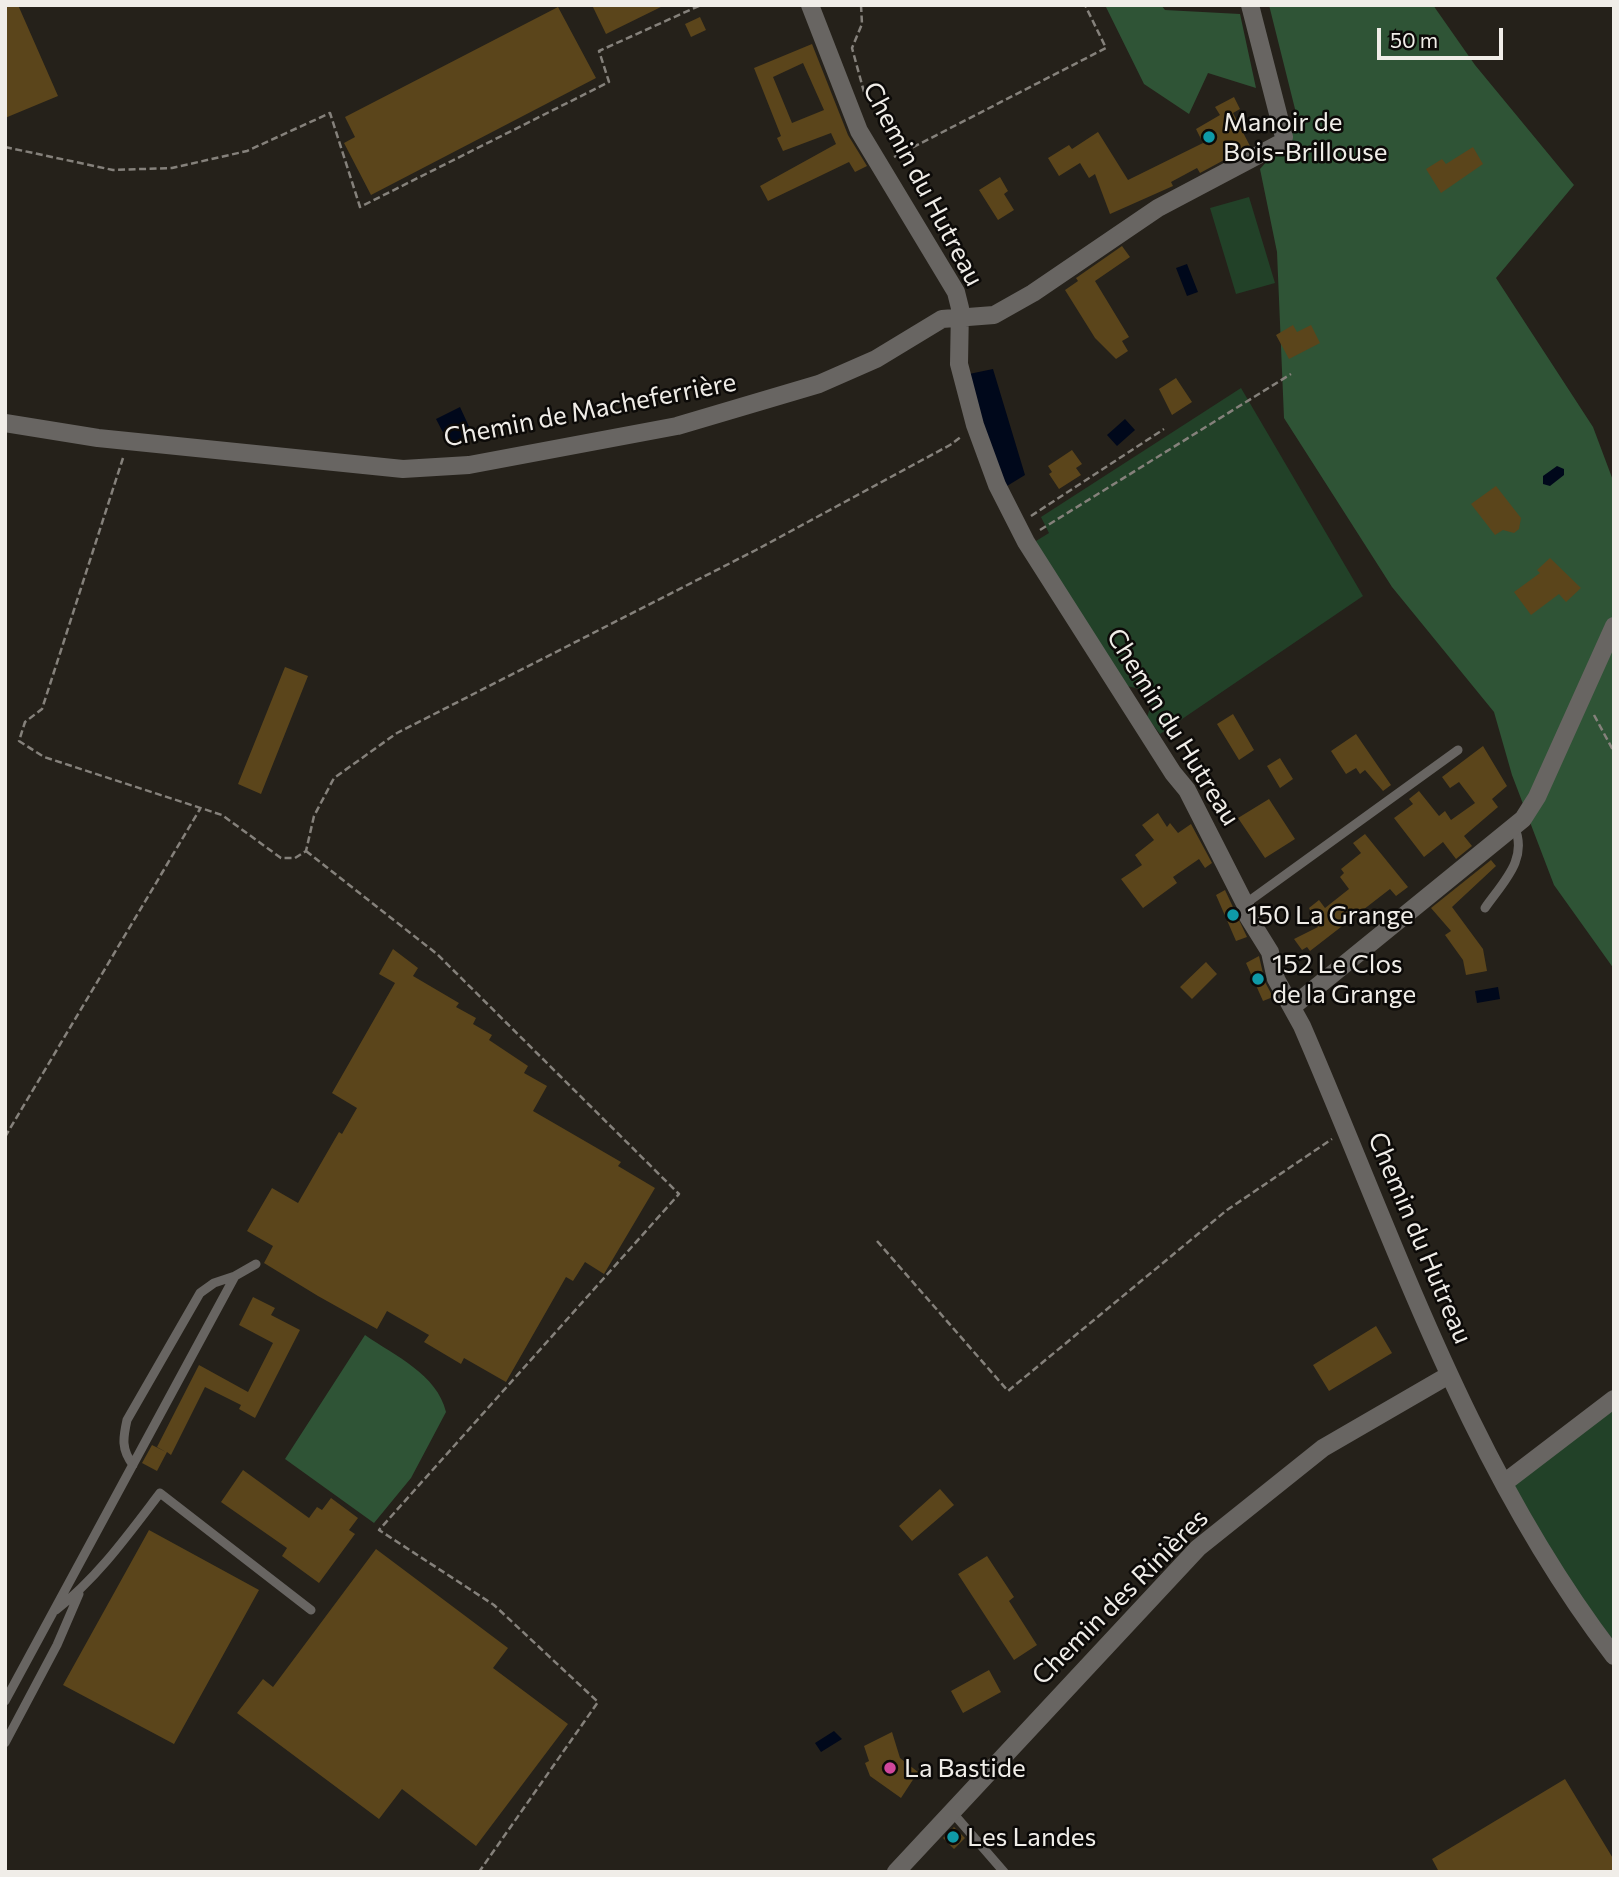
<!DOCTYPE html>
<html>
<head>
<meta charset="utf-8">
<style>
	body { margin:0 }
	#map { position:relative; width:1619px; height:1877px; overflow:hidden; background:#25211a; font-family:Commissioner,sans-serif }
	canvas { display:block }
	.frame { position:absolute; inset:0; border:7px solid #f0ede8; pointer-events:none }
	.scale { position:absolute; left:1377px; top:28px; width:126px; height:32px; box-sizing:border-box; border:4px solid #f0ede8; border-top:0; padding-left:9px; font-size:21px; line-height:24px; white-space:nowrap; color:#f0ede8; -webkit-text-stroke:5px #0c0a08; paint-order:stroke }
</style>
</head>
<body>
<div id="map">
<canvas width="1619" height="1877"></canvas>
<div class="frame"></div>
<div class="scale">50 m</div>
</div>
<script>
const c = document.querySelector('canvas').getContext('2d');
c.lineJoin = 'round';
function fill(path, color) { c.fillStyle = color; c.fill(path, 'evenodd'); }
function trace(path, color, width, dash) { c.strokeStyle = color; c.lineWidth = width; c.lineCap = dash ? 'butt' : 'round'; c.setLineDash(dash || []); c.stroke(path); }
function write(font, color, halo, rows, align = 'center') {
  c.font = font + ' Commissioner,sans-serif'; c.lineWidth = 5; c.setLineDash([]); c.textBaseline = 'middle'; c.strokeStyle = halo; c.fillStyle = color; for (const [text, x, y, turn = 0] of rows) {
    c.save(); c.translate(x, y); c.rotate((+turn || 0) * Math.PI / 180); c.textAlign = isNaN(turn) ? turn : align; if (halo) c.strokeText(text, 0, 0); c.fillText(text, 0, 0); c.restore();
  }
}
fill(new Path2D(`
	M1249,197l26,86 -39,11 -26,-86z
	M1241,388l122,208 -203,138 -13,-17 5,-15 -8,-12 -17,-4 -84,-128 -7,-17 13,-8 -8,-16z
	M1614,1407v234l-29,-37 -75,-121z`), '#224128');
fill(new Path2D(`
	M1105,5h56l4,5 75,4 16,74 -48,-15 -19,41 -45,-30z
	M1269,5h164l42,60 99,120 -78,93 97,149 21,56v486l-60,-84 -42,-110 -18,-63 -102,-125 -108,-169 -7,-166 -17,-83 39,-44z
	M365,1335c30,21 72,39 81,77l-35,66 -37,45 -89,-64z`), '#2f5436');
fill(new Path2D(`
	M1187,264l11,28 -11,4 -11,-28z
	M993,369l32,106 -18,11 -17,-35 -21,-77z
	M460,407l12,26 -23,11 -13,-25z
	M1125,419l10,11 -18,16 -10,-11z
	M1557,466l7,3v6l-14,11 -7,-2v-8z
	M1498,987l2,12 -23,4 -2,-12z
	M834,1731l8,8 -21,13 -6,-9z`), '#00081b');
fill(new Path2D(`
	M5,5h13l40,91 -53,22z
	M592,5h73l-59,29z
	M558,7l38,71 -225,117 -27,-52 11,-6 -10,-20z
	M700,17l6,13 -15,7 -6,-13z
	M812,44l36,91 19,31 -12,6 -6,-10 -81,39 -8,-15 76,-42 -5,-11 -48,18 -6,-13 4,-2 -27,-68zM803,63l21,47 -32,13 -19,-46z
	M1234,97l6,12 -7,4 17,33 -50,27 -3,-5 -26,14 2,4 -63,28 -15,-40 -6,4 -9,-15 -21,13 -11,-18 21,-13 3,4 26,-17 30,48 75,-37 -7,-14 24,-14 -5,-8z
	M1473,147l10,17 -42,29 -15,-24 16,-10 4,5z
	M1000,177l8,14 -4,3 10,16 -16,10 -19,-30z
	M1122,246l8,11 -35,24 34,56 -7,4 6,10 -12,8 -21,-21 -30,-48 13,-9 -2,-3z
	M1293,325l4,7 14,-7 9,18 -31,16 -13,-24z
	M1176,378l16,24 -20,13 -13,-26z
	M1072,450l10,14 -6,4 5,7 -22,14 -10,-15 3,-2 -4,-6z
	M1496,486l25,32 -2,11 -5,4 -11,-3 -8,5 -24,-31z
	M1550,558l31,30 -15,14 -7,-8 -28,21 -17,-23 26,-19 -3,-3z
	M285,667l23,9 -47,118 -23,-10z
	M1233,714l21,36 -15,10 -22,-36z
	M1356,734l35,51 -8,6 -18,-21 -5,4 -4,-6 -10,6 -15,-23z
	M1483,746l24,40 -15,13 6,8 -34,29 8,10 -16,13 -13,-17 -19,15 -30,-39 19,-14 -4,-5 10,-8 20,25 6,-5 6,9 24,-17 -16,-21 -9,6 -8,-11z
	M1280,758l13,21 -13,9 -13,-22z
	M1269,799l26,40 -30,19 -27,-40z
	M1158,813l9,14 3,-4 8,10 13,-9 21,39 -7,5 -6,-9 -26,18 4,6 -34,25 -22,-29 21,-14 -7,-10 19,-15 -12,-15z
	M1365,834l43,53 -12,9 -6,-7 -80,62 -3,-4 -5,3 -8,-11 24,-12 -9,-19 10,-8 6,8 24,-19 -9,-12 4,-4 -3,-4 20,-16 -8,-10z
	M1491,860l5,6 -44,41 31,42 4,22 -21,4 -3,-15 -18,-25 6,-4 -20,-23z
	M1225,890l22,47 -11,4 -20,-46z
	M393,949l25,19 -5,8 46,27 -3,4 20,11 -3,6 19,11 -3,5 39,26 -4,7 23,13 -14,25 88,51 -3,4 37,22 -51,86 -19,-12 -12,19 -7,-4 -60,105 -42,-24 -3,6 -37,-22 5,-7 -42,-24 -10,18 -59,-33 -54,-33 9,-17 -26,-15 25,-43 26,15 41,-71 3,2 15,-26 -25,-15 63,-110 -16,-9z
	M1259,956l6,26 8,15 -10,4 -17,-38z
	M1206,962l11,12 -25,25 -12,-12z
	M253,1297l22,11 -4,7 29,15 -45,88 -16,-9 2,-4 -36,-18 -34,68 -4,-3 -10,19 -15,-8 10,-18 14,7 -9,-5 42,-82 49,27 25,-49 -34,-18z
	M1376,1326l16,27 -63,38 -16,-26z
	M243,1470l66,48 8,-11 5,3 9,-12 27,20 -9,12 6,4 -36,49 -37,-27 5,-8 -66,-46z
	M940,1489l14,16 -42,36 -13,-15z
	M149,1530l110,60 -85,154 -111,-59z
	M376,1549l132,99 -15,20 75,56 -92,122 -74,-57 -23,30 -142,-106 26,-34 10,8z
	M987,1556l27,41 -5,4 28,44 -23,15 -56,-86z
	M989,1670l12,22 -38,21 -12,-22z
	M892,1732l8,26 18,14 -17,26 -31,-22 -5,-13 4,-2 -5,-15z
	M1565,1779l49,81v12h-175l-7,-13z
	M954,1827l11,11 -11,11 -11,-11z`), '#5b451b');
trace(new Path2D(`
	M861,5l1,19 -10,24 12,44
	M5,147l108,23 59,-2 75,-17 83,-38 30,94 249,-125 -10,-31 102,-46
	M894,157l212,-109 -21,-43
	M123,458l-81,251 -17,13 -6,19 25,16 178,58 59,43h14l11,-7 8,-35 20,-38 63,-45 359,-183 194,-105 12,-9
	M1031,516l133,-87
	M1040,530l251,-156
	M1594,715l20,37
	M306,851l131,103 242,240 -300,336 115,75 104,97 -119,170
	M5,1137l195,-328
	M877,1241l131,150 219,-181 105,-71`), '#85817b', 2.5, [7, 3.5]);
trace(new Path2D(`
	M1245,904l213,-154
	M1485,908c18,-26 44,-49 29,-82
	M133,1465c-12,-16 -10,-27 -6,-45l73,-127 14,-10 21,-7
	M56,1610c42,-33 72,-75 104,-117l151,117
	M5,1701l230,-425 21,-12
	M5,1743l52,-98 22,-51
	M952,1812l52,60`), '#686562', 9);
trace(new Path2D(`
	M810,5l49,126 97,161 4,16 -1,56 16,61 22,60 29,57 147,231 14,17 58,114 2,11 23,37 6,27 26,47c93,215 168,443 312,630
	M5,423l93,15 305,31 66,-4 208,-39 142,-42 57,-25 66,-40 52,-4 39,-22 125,-85 123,-65 3,-6 -34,-132
	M1292,1007l231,-188 14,-22 77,-171
	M1504,1483l110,-84
	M896,1872l302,-324 125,-100 126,-73`), '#686562', 18);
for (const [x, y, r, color] of [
	[1209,137,7,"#0f9aa8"],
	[1233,915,7,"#0f9aa8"],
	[1258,979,7,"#0f9aa8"],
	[890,1768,7,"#d1479c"],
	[953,1837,7,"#0f9aa8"]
]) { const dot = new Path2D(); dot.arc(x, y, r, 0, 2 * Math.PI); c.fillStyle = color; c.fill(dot); trace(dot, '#0c0a08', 2.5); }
write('26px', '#f0ede8', '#0c0a08', [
	["Manoir de",1223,122],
	["Bois-Brillouse",1223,152],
	["150 La Grange",1247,915],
	["152 Le Clos",1272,964],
	["de la Grange",1272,994],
	["La Bastide",904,1768],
	["Les Landes",967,1837]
], 'left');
write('26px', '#f0ede8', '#0c0a08', [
	["Chemin du Hutreau",923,184,62],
	["Chemin de Macheferrière",590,410,-11],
	["Chemin du Hutreau",1173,727,58],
	["Chemin du Hutreau",1420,1238,67],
	["Chemin des Rinières",1120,1597,-45]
]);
</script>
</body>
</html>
